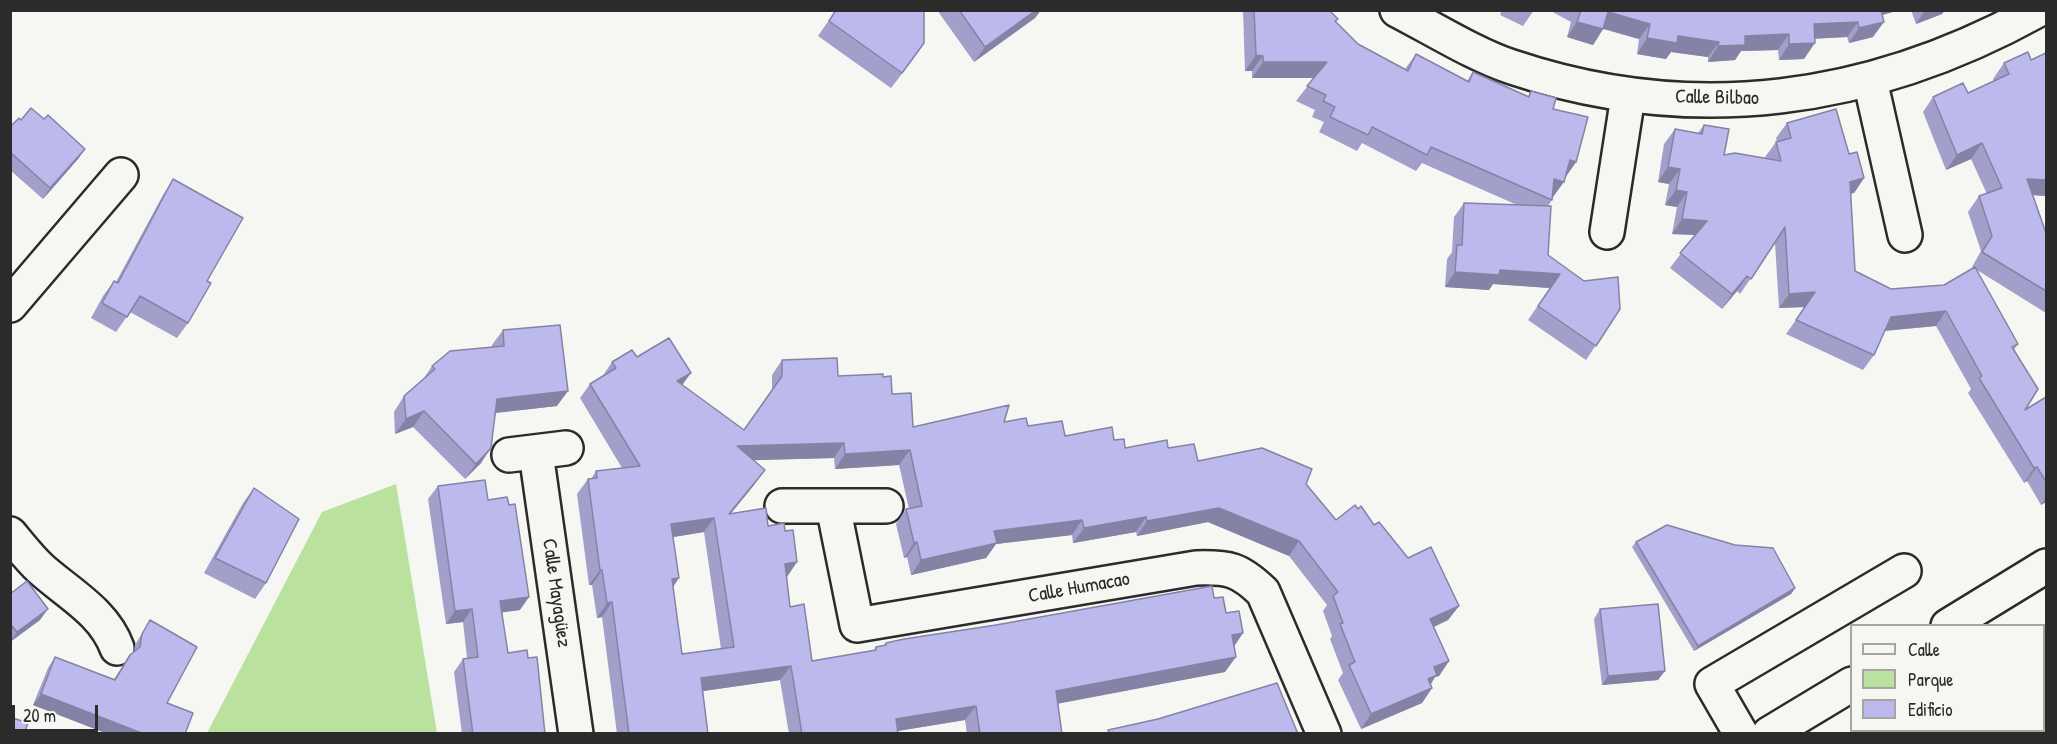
<!DOCTYPE html>
<html>
<head>
<meta charset="utf-8">
<style>
	body { margin:0 }
	#map { position:relative; width:2057px; height:744px; overflow:hidden; background:#f6f6f2; font-family:"Patrick Hand",sans-serif }
	canvas { display:block }
	.frame { position:absolute; inset:0; border:12px solid #2b2b2b; pointer-events:none }
	.legend { position:absolute; left:1850px; top:624px; width:195px; height:108px; box-sizing:border-box; background:#f6f6f2; border:2px solid #a5a5a2; margin:0; padding:8px 10px; list-style:none; font-size:18px; color:#2b2b2b }
	.legend li { display:flex; align-items:center; gap:12px; height:30px }
	.legend b { width:30px; border:2px solid #a5a5a2 }
	.scale { position:absolute; left:12px; top:705px; width:86px; height:27px; box-sizing:border-box; border:3px solid #2b2b2b; border-top:0; padding-left:8px; font-size:18px; line-height:21px; white-space:nowrap; color:#2b2b2b; -webkit-text-stroke:4px #f6f6f2; paint-order:stroke }
</style>
</head>
<body>
<div id="map">
<canvas width="2057" height="744"></canvas>
<div class="frame"></div>
<ul class="legend">
<li><b style="height:8px;background:#f6f6f2"></b>Calle</li>
<li><b style="height:16px;background:#bae29e"></b>Parque</li>
<li><b style="height:16px;background:#bcbaec"></b>Edificio</li>
</ul>
<div class="scale">20 m</div>
</div>
<script>
const c = document.querySelector('canvas').getContext('2d');
c.lineJoin = 'round';
function fill(path, color) { c.fillStyle = color; c.fill(path, 'evenodd'); }
function trace(path, color, width, dash) { c.strokeStyle = color; c.lineWidth = width; c.lineCap = dash ? 'butt' : 'round'; c.setLineDash(dash || []); c.stroke(path); }
function write(font, color, halo, rows, align = 'center') {
  c.font = font + ' "Patrick Hand",sans-serif'; c.lineWidth = 5; c.setLineDash([]); c.textBaseline = 'middle'; c.strokeStyle = halo; c.fillStyle = color; for (const [text, x, y, turn = 0] of rows) {
    c.save(); c.translate(x, y); c.rotate((+turn || 0) * Math.PI / 180); c.textAlign = isNaN(turn) ? turn : align; if (halo) c.strokeText(text, 0, 0); c.fillText(text, 0, 0); c.restore();
  }
}
fill(new Path2D(`
	M396,484l41,249h-230l115,-221z`), '#bae29e');
const minor = new Path2D(`
	M1397,10c35,18 80,46 115,57 182,61 360,35 526,-57
	M1870,80l35,155
	M1607,232l21,-136
	M10,305l111,-130
	M536,453l40,281
	M509,455l57,-7
	M782,506h104
	M833,506l24,119 339,-57c33,-1 43,1 67,24l61,142
	M10,534c10,12 20,25 31,35 28,25 63,43 76,79
	M1948,626l98,-60
	M1741,734l-29,-50 192,-113
	M1769,734l83,-50`);
trace(minor, '#2b2b2b', 38);
trace(minor, '#f6f6f2', 33);
fill(new Path2D(`
	M836,10l77,49 -22,29 -73,-52z
	M937,10h104l-6,8 -61,44z
	M1243,10h88v2l7,7 -2,3 22,22 47,25 11,-15 51,27 6,-9 55,24 3,-5 22,18 23,53 -10,14 -13,21h-1v3l-4,6v49l72,54 -34,51 -58,-40 22,-32 -57,-4 -4,6 -44,-3 2,-28 5,-7 2,-35 10,-14 53,2 -95,-42 -6,8 -54,-28 -5,8 -38,-19 5,-10 -12,-5 3,-7 -19,-9 18,-23h-62v-7h-7z
	M1502,10h32l-11,16 -23,-11z
	M1549,10h351l-18,5 -9,22 -24,6 -2,-6 -33,2 -10,20 -25,1 -1,-10 -37,1 -6,9 -27,2v-5l-37,-5 -5,7 -29,-5 2,-15 -36,-10 -10,16 -26,-8 4,-15z
	M1911,10h34l-3,4 -26,10z
	M2046,53v143l-13,-1 13,38v80l-69,-43 41,74 -4,6 11,60 21,-13v105l-5,3 -14,-24 -3,2 -56,-90 3,-4 -35,-63 -51,5 -11,24 -11,15 -77,-36 19,-27 -26,1 -4,-65 -35,51 -3,-3 -15,18 -52,-41 25,-33 -23,-1 5,-27 -12,-2 4,-21 -11,-2 6,-38 11,-15 23,4 6,-8 20,30 42,3 -1,-1 11,-15h1l-1,-4 11,-15 62,31 15,24 -10,15h-3l4,78 36,18 53,-4 29,-17 -1,-1 9,-16 -13,-39 11,-16 8,-2 -16,-35 -25,11 -23,-58 10,-15 35,-4 26,-12 -1,-2 11,-16 27,-3z
	M44,119l41,30 -7,10 -35,40 -33,-29v-43l11,-7z
	M173,179l34,102 -19,42 -11,15 -47,-26 -14,20 -25,-14 12,-22 11,-15 2,1 47,-87z
	M503,330l54,76 -62,7 -14,50 -16,16 -52,-52 -18,7 -1,-22 10,-16 18,-15 10,-15 60,-19v-2z
	M637,357l45,28 62,45 28,-39v-16l10,-15 56,16 45,1 9,17 21,33 91,-5 61,14 49,4 11,8h43l30,13 108,23 30,36 22,-11 50,49 51,48 -11,14 -14,7 15,34 -10,15 -4,1 -4,7 1,4 -10,15 -61,26 -23,-49 5,-7 -13,-34 2,-3 -9,-25 4,-6 -38,-49 -81,-34 -71,14 -1,-4 -63,11 -1,-8 -76,9 -10,14 -75,17 -4,-18 -3,1 -8,-34 10,-15h3l-10,-44 -64,4 -1,-11 -81,2 1,25 -23,28 37,13 18,51 4,30 22,54 61,-10 3,-4 8,-1 2,-3 328,-45 29,35 -9,13 -9,26 -167,31 4,31h-95l-2,-14 -67,11v3h-109l-9,-54 -77,11 5,43h-91l-15,-117 -5,1 -5,-33h-3l-12,-91 11,-15h3l5,-8 26,-3 -42,-70 10,-14 12,-7 10,-15zM704,532l17,117 -39,5 -9,-67v-50z
	M438,486l50,14 32,110 -18,2 6,41 20,5 17,76h-83l-8,-62 9,-13 4,-1 -4,-36 -17,2 -18,-125z
	M254,488l12,95 -11,16 -51,-26 39,-70z
	M1636,542l159,46 -4,6 -97,57 -62,-104z
	M10,594l30,26 -30,22z
	M1600,609l58,71 -56,5 -8,-66z
	M150,620l17,83 18,31h-77l-75,-29 15,-37 7,-11 59,22 16,-24 4,-3 1,-7z`), '#a2a0cb');
fill(new Path2D(`
	M1036,10h5l-6,8 -61,44 11,-15z
	M1874,10h26l-32,9z
	M1925,10h20l-3,4 -26,10z
	M1608,12l42,12 -11,15 -41,-12z
	M1577,22l26,7 -10,16 -26,-8z
	M1858,22l-11,15 -44,2 11,-15z
	M1884,22l-11,15 -24,6 10,-15z
	M1789,34l-11,16 -37,1 -6,9 -27,2 10,-16 27,-10z
	M1678,36l41,6 -11,15 -37,-5 -5,7 -29,-5 10,-16z
	M924,43l-11,16 -22,29z
	M1815,43l-11,16 -25,1 10,-16z
	M1256,55l7,1 -11,15h-7z
	M1263,62h64l-11,16h-64z
	M1982,143l-11,16 -25,11 11,-15z
	M85,149l-7,10 -35,40 7,-11z
	M1570,160l6,2 -11,16z
	M1668,167l12,2 -11,15 -11,-2z
	M1864,178l-10,15 -14,4 10,-15z
	M1554,179l10,3 -11,15 -10,-2z
	M2027,179l19,1v16l-30,-2z
	M1676,190l11,2 -10,15 -12,-2z
	M1682,219l25,2 -10,14 -25,-1z
	M1500,270l60,4 -10,14 -57,-4 -4,6 -44,-3 10,-15z
	M1747,276l-10,15 -15,18 10,-15z
	M1815,292l-10,15 -26,1 10,-14z
	M1946,311l-10,15 -55,5 10,-14z
	M691,373l-11,15 -3,-7z
	M568,391l-11,15 -71,8 11,-15z
	M424,411l-11,16 -18,7 11,-15z
	M844,443l-10,15 -108,3 11,-15z
	M491,448l-10,15 -16,16 11,-15z
	M910,450l-11,15 -64,4 10,-15z
	M2037,467l-10,14 -3,2 10,-15z
	M765,470l-11,15 -35,43 10,-14z
	M2046,497v5l-5,3z
	M1219,508l80,33 -10,15 -81,-34 -71,14 10,-15z
	M1146,517l-10,15 -63,11 11,-15z
	M714,518l-10,14 -43,7 10,-15z
	M1082,520l-10,15 -76,9 -10,14 -75,17 10,-15 73,-29z
	M917,542l-10,15 -3,1 10,-15z
	M797,562l-10,15 -2,-13z
	M600,570h2l-10,15h-3z
	M679,578l-10,15 3,-14z
	M1795,588l-4,6 -97,57 4,-5z
	M529,597l-9,13 -29,4 9,-13z
	M612,602l-10,15 -5,1 10,-15z
	M1459,606l-11,14 -28,13 10,-14z
	M48,609l-8,11 -30,22 7,-10z
	M472,609l-9,13 -17,2 9,-13z
	M1243,633l-10,15 -1,-13z
	M1236,657l-11,15 -179,34 10,-15z
	M1449,661l-10,15 -4,1 -8,13 -9,4 16,-27z
	M791,666l-11,14 -90,13 11,-15z
	M1665,671l-7,9 -56,5 6,-9z
	M1432,688l-10,15 -61,26 10,-15z
	M41,694l103,40h-36l-75,-29z
	M976,706l-11,14 -80,13 11,-14z`), '#8482a5');
const building = new Path2D(`
	M836,10h88v33l-22,30 -73,-52z
	M959,10h77l-51,37z
	M1254,10h77v2l7,7 -3,2 23,23 50,27 8,-17 53,28 4,-10 56,25 2,-6 25,7 -3,11 35,8 -12,45 -6,-2 -6,22 -10,-3 -2,21 -121,-53 -4,8 -55,-28 -4,8 -38,-18 5,-10 -12,-6 3,-6 -19,-9 20,-24h-64v-6l-7,-1z
	M1581,10h300l3,12 -25,6 -1,-6 -44,2 1,19 -26,1v-10l-44,2v9l-27,1 1,-4 -41,-6 -1,7 -30,-5 3,-14 -42,-12 -5,17 -26,-7z
	M2028,52l3,8 15,-7v127l-19,-1 19,54v58l-64,-39 10,-16 -13,-40 23,-8 -20,-45 -25,12 -24,-58 30,-14 5,10 41,-19 -5,-11z
	M31,108l13,11 4,-4 37,34 -35,39 -40,-36v-25l9,-9 2,2z
	M1836,109l13,45 8,-2 7,26 -14,4 5,89 36,18 53,-4 31,-18 43,77 -6,3 26,42 -13,21 21,-13v85l-9,-15 -3,1 -55,-90 3,-2 -36,-65 -55,6 -17,38 -78,-35 19,-28 -26,2 -4,-67 -34,52 -4,-3 -15,18 -52,-41 27,-32 -25,-2 5,-27 -11,-2 4,-21 -12,-2 7,-38 27,5 2,-9 25,4 -5,26 11,-2 46,8 -5,-19 15,-4 -4,-15z
	M173,179l70,39 -36,63 4,2 -23,40 -48,-27 -13,21 -25,-14 12,-22 4,2z
	M1464,203l87,3 -3,49 36,26 34,-4 2,32 -24,37 -58,-40 22,-32 -60,-4 -1,5 -44,-3 2,-27h5z
	M560,325l8,66 -71,8 -6,49 -15,16 -52,-53 -18,8 -2,-23 31,-27 -3,-3 18,-15 54,-5 -1,-16z
	M669,338l22,35 -14,8 67,49 38,-54v-16l55,-2 1,18 45,-2v3l8,-1 1,18 19,-1 2,34 96,-22 -5,17 22,-4 2,8 34,-5 3,15 47,-9 2,13 10,-1 1,9 42,-8 1,8 26,-4 4,17 64,-13 50,21 -6,15 30,36 19,-15 3,4 3,-3 13,19 5,-3 29,36 23,-11 28,59 -29,13 19,42 -15,6 3,8 -9,4 4,9 -61,26 -22,-49 6,-3 -15,-38 3,-1 -10,-27 5,-4 -39,-51 -80,-33 -72,13 -1,-4 -62,11 -2,-8 -88,11 3,12 -76,17 -4,-18 -3,1 -8,-34 16,-3 -12,-56 -65,4 -1,-11 -107,3 28,24 -36,44 37,-6 2,18 16,-3 1,8 8,-1 4,32 -12,2 5,43 14,-3 8,57 64,-11v-3l10,-2v-2l18,-4 92,-14 216,-39 2,12 9,-1 3,16 13,-2 4,22 -11,2 4,22 -180,34 6,43h-82l-4,-28 -80,13 2,15h-96l-11,-68 -90,12 7,56h-79l-17,-132 -5,1 -5,-33h-2l-12,-91 9,-1 -1,-7 44,-5 -50,-82 26,-16 -4,-6 20,-12 5,7zM714,518l20,129 -52,7 -10,-75 7,-1 -8,-54z
	M485,480l3,20 19,-3 2,8 6,-1 14,93 -29,4 8,52 19,-3 1,8 9,-1 8,77h-72l-10,-75 15,-2 -6,-48 -17,2 -17,-125z
	M254,488l45,31 -33,64 -51,-25z
	M1667,525l68,20 38,3 22,40 -97,58 -62,-104z
	M27,581l21,28 -31,23 -5,-6 -2,2v-34z
	M1658,604l7,67 -57,5 -8,-67z
	M150,620l47,27 -30,56 26,10 -8,21h-41l-103,-40 14,-37 60,23 15,-25 10,-8 2,-13z
	M2043,677l3,2v30l-3,4z
	M1277,683l21,51h-189l-1,-4 50,-11z
	M10,717l18,6 -4,11h-14z`);
fill(building, '#bcbaec');
trace(building, '#8482a5', 1.5);
write('20px', '#2b2b2b', '#f6f6f2', [
	["Calle Bilbao",1717,98,1],
	["Calle Humacao",1079,588,-10],
	["Calle Mayagüez",556,593,82]
]);
</script>
</body>
</html>
